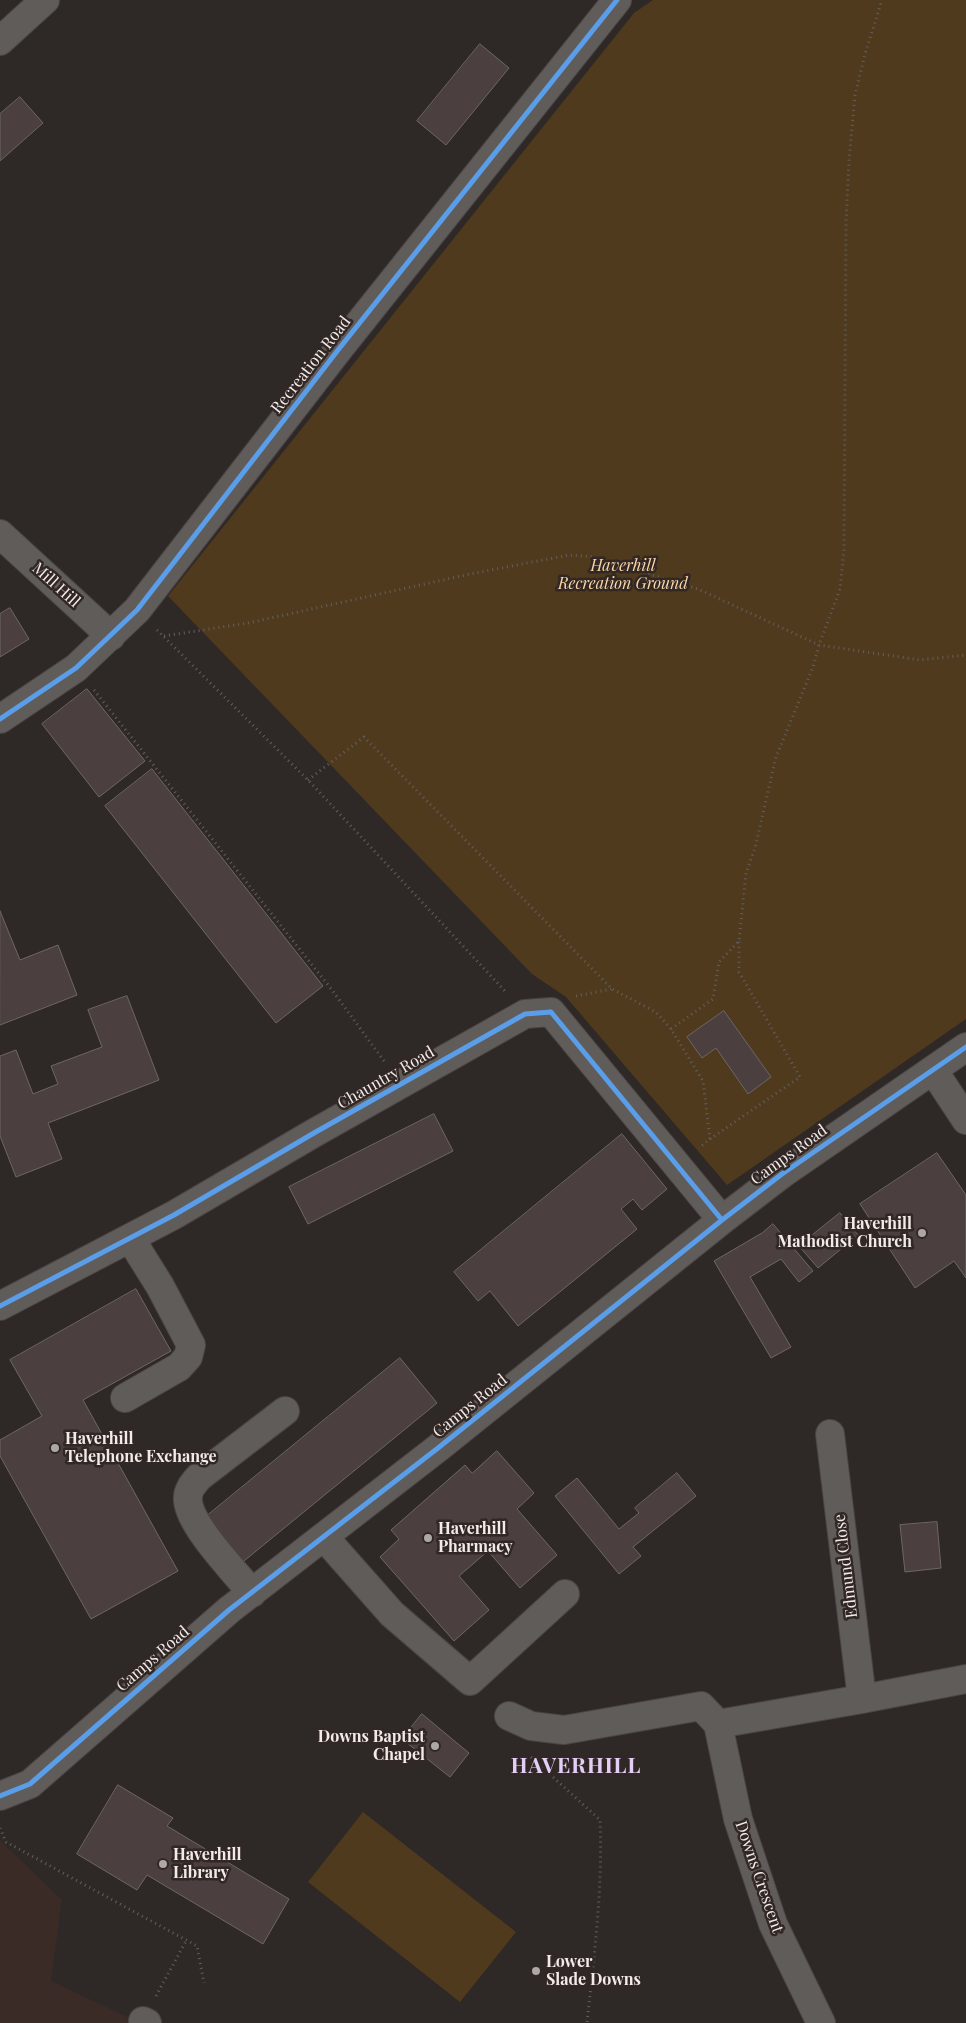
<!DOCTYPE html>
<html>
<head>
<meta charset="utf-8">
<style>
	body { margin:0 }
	canvas { display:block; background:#2e2827 }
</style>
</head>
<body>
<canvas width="966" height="2023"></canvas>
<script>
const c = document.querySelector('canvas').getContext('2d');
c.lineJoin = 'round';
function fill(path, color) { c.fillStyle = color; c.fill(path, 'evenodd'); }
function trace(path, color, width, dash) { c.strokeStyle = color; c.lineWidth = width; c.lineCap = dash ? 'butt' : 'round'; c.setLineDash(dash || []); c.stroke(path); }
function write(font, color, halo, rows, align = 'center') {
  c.font = font + ' "Playfair Display",serif'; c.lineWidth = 5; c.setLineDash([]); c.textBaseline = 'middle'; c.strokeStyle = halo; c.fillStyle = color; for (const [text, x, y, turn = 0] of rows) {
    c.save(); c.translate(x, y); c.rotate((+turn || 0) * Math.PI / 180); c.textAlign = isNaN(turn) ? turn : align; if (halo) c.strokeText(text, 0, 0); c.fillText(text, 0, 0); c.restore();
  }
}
fill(new Path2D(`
	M0,1840l62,60 -11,81 89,42h-140z`), '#3a2b26');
fill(new Path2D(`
	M653,0h313v1019l-239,166 -161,-188 -34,-23 -364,-378 466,-583z
	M363,1812l153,120 -56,70 -152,-120z`), '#4f3a1d');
const building = new Path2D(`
	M480,44l29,24 -63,77 -29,-24z
	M20,97l23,26 -43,38v-47z
	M10,608l19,31 -29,18v-43z
	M87,689l58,72 -46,36 -57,-73z
	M152,769l171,217 -47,37 -171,-217z
	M0,911l20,49 38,-15 19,50 -77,30z
	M127,996l32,84 -111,43 14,36 -46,18 -16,-41v-80l16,-6 17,44 25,-10 -7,-18 51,-19 -14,-37z
	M724,1011l47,66 -23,17 -32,-46 -14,10 -15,-21z
	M434,1114l19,37 -145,73 -19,-37z
	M622,1134l45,55 -25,21 -9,-11 -12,10 16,20 -119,97 -28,-35 -12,10 -24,-29z
	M937,1153l29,42v83l-12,-17 -39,27 -55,-84z
	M840,1213l18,22 -40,33 -19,-22z
	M773,1224l40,47 -14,11 -18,-23 -31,18 41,70 -20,11 -57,-97 48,-28z
	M136,1289l35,62 -88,49 95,171 -87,48 -91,-163v-16l42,-24 -32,-56z
	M400,1358l37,45 -198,162 -37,-45z
	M497,1451l37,42 -17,16 40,46 -37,33 -32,-37 -29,25 30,34 -35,31 -74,-84 19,-18 -8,-9 74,-65 7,8z
	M677,1473l19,23 -63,51 8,9 -22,18 -64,-78 22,-18 42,51 20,-16 -4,-5z
	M937,1522l4,46 -36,4 -5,-47z
	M422,1714l47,39 -19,24 -48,-38z
	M118,1785l55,33 -6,8 122,73 -26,45 -116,-69 -10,15 -60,-36z`);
fill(building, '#4b3f3f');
trace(building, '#6c6766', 1);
const minor = new Path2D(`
	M0,41l45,-41
	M0,534l111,102
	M0,719l76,-51 61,-58 201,-260 279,-350
	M933,1070l33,50
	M0,1306l174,-91 140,-82 211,-119 26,-2 171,208
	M125,1398l54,-31 9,-10 3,-12 -31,-59 -30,-48
	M830,1434l32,265
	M324,1537l68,77 78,67 95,-87
	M252,1593c-16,-20 -62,-67 -64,-92 -1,-10 4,-16 11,-24l86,-66
	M509,1716l22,10 33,4 137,-24 17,18 144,-25 104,-20
	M718,1724l20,95 35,105 48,99
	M0,1796l30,-12 199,-174 209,-162 284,-228 60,-46 184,-127
	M143,2021l4,2`);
trace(minor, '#4a4544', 30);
trace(new Path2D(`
	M157,630l151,150 197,211
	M164,636l84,-13 222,-49 99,-19 25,2 104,32 121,56 101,15 46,-5
	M94,690l238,300 52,71
	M308,780l56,-43 248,252 44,23 15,17 32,52 7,58 -11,9
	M576,996l36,-7
	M671,1029l42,-30 6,-37 20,-21 7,-68 9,-25 21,-91 37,-90 6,-22 21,-56 4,-40 2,-326 3,-62 6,-66 10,-41 17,-54
	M710,1139l90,-62 -61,-105v-31
	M531,1757l69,63c3,68 -6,136 -13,203
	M0,1828l6,14 191,104 7,37
	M156,1996l30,-55`), '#635f5e', 3, [1, 4]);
trace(minor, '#605c5a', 28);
trace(new Path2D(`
	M0,719l76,-51 61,-58 201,-260 279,-350
	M0,1306l174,-91 140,-82 211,-119 26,-2 171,208
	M0,1796l30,-12 199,-174 209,-162 284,-228 60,-46 184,-127`), '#5a9eea', 5);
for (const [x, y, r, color] of [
	[922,1233,5,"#ada7a5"],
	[55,1448,5,"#ada7a5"],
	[428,1538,5,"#ada7a5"],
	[435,1746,5,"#ada7a5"],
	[163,1864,5,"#ada7a5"],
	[536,1971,5,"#ada7a5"]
]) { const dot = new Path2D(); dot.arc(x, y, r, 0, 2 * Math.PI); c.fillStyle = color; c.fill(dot); trace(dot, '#312724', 2); }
write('16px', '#f2ebe9', '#312724', [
	["Recreation Road",311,365,-52],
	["Mill Hill",56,585,42],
	["Chauntry Road",386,1078,-30],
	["Camps Road",789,1155,-36],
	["Camps Road",470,1406,-39],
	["Edmund Close",846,1566,-97],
	["Camps Road",153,1659,-41],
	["Downs Crescent",759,1877,71]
]);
write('italic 16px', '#fbd7a6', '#312724', [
	["Haverhill",623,566],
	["Recreation Ground",623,584]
]);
write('bold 16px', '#f2ebe9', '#312724', [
	["Haverhill",912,1224,"right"],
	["Mathodist Church",912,1242,"right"],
	["Haverhill",65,1439],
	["Telephone Exchange",65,1457],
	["Haverhill",438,1529],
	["Pharmacy",438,1547],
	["Downs Baptist",425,1737,"right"],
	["Chapel",425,1755,"right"],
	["Haverhill",173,1855],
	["Library",173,1873],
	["Lower",546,1962],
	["Slade Downs",546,1980]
], 'left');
c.letterSpacing = '1px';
write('bold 21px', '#e3cef7', '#312724', [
	["HAVERHILL",576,1766]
]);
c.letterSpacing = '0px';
</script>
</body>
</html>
